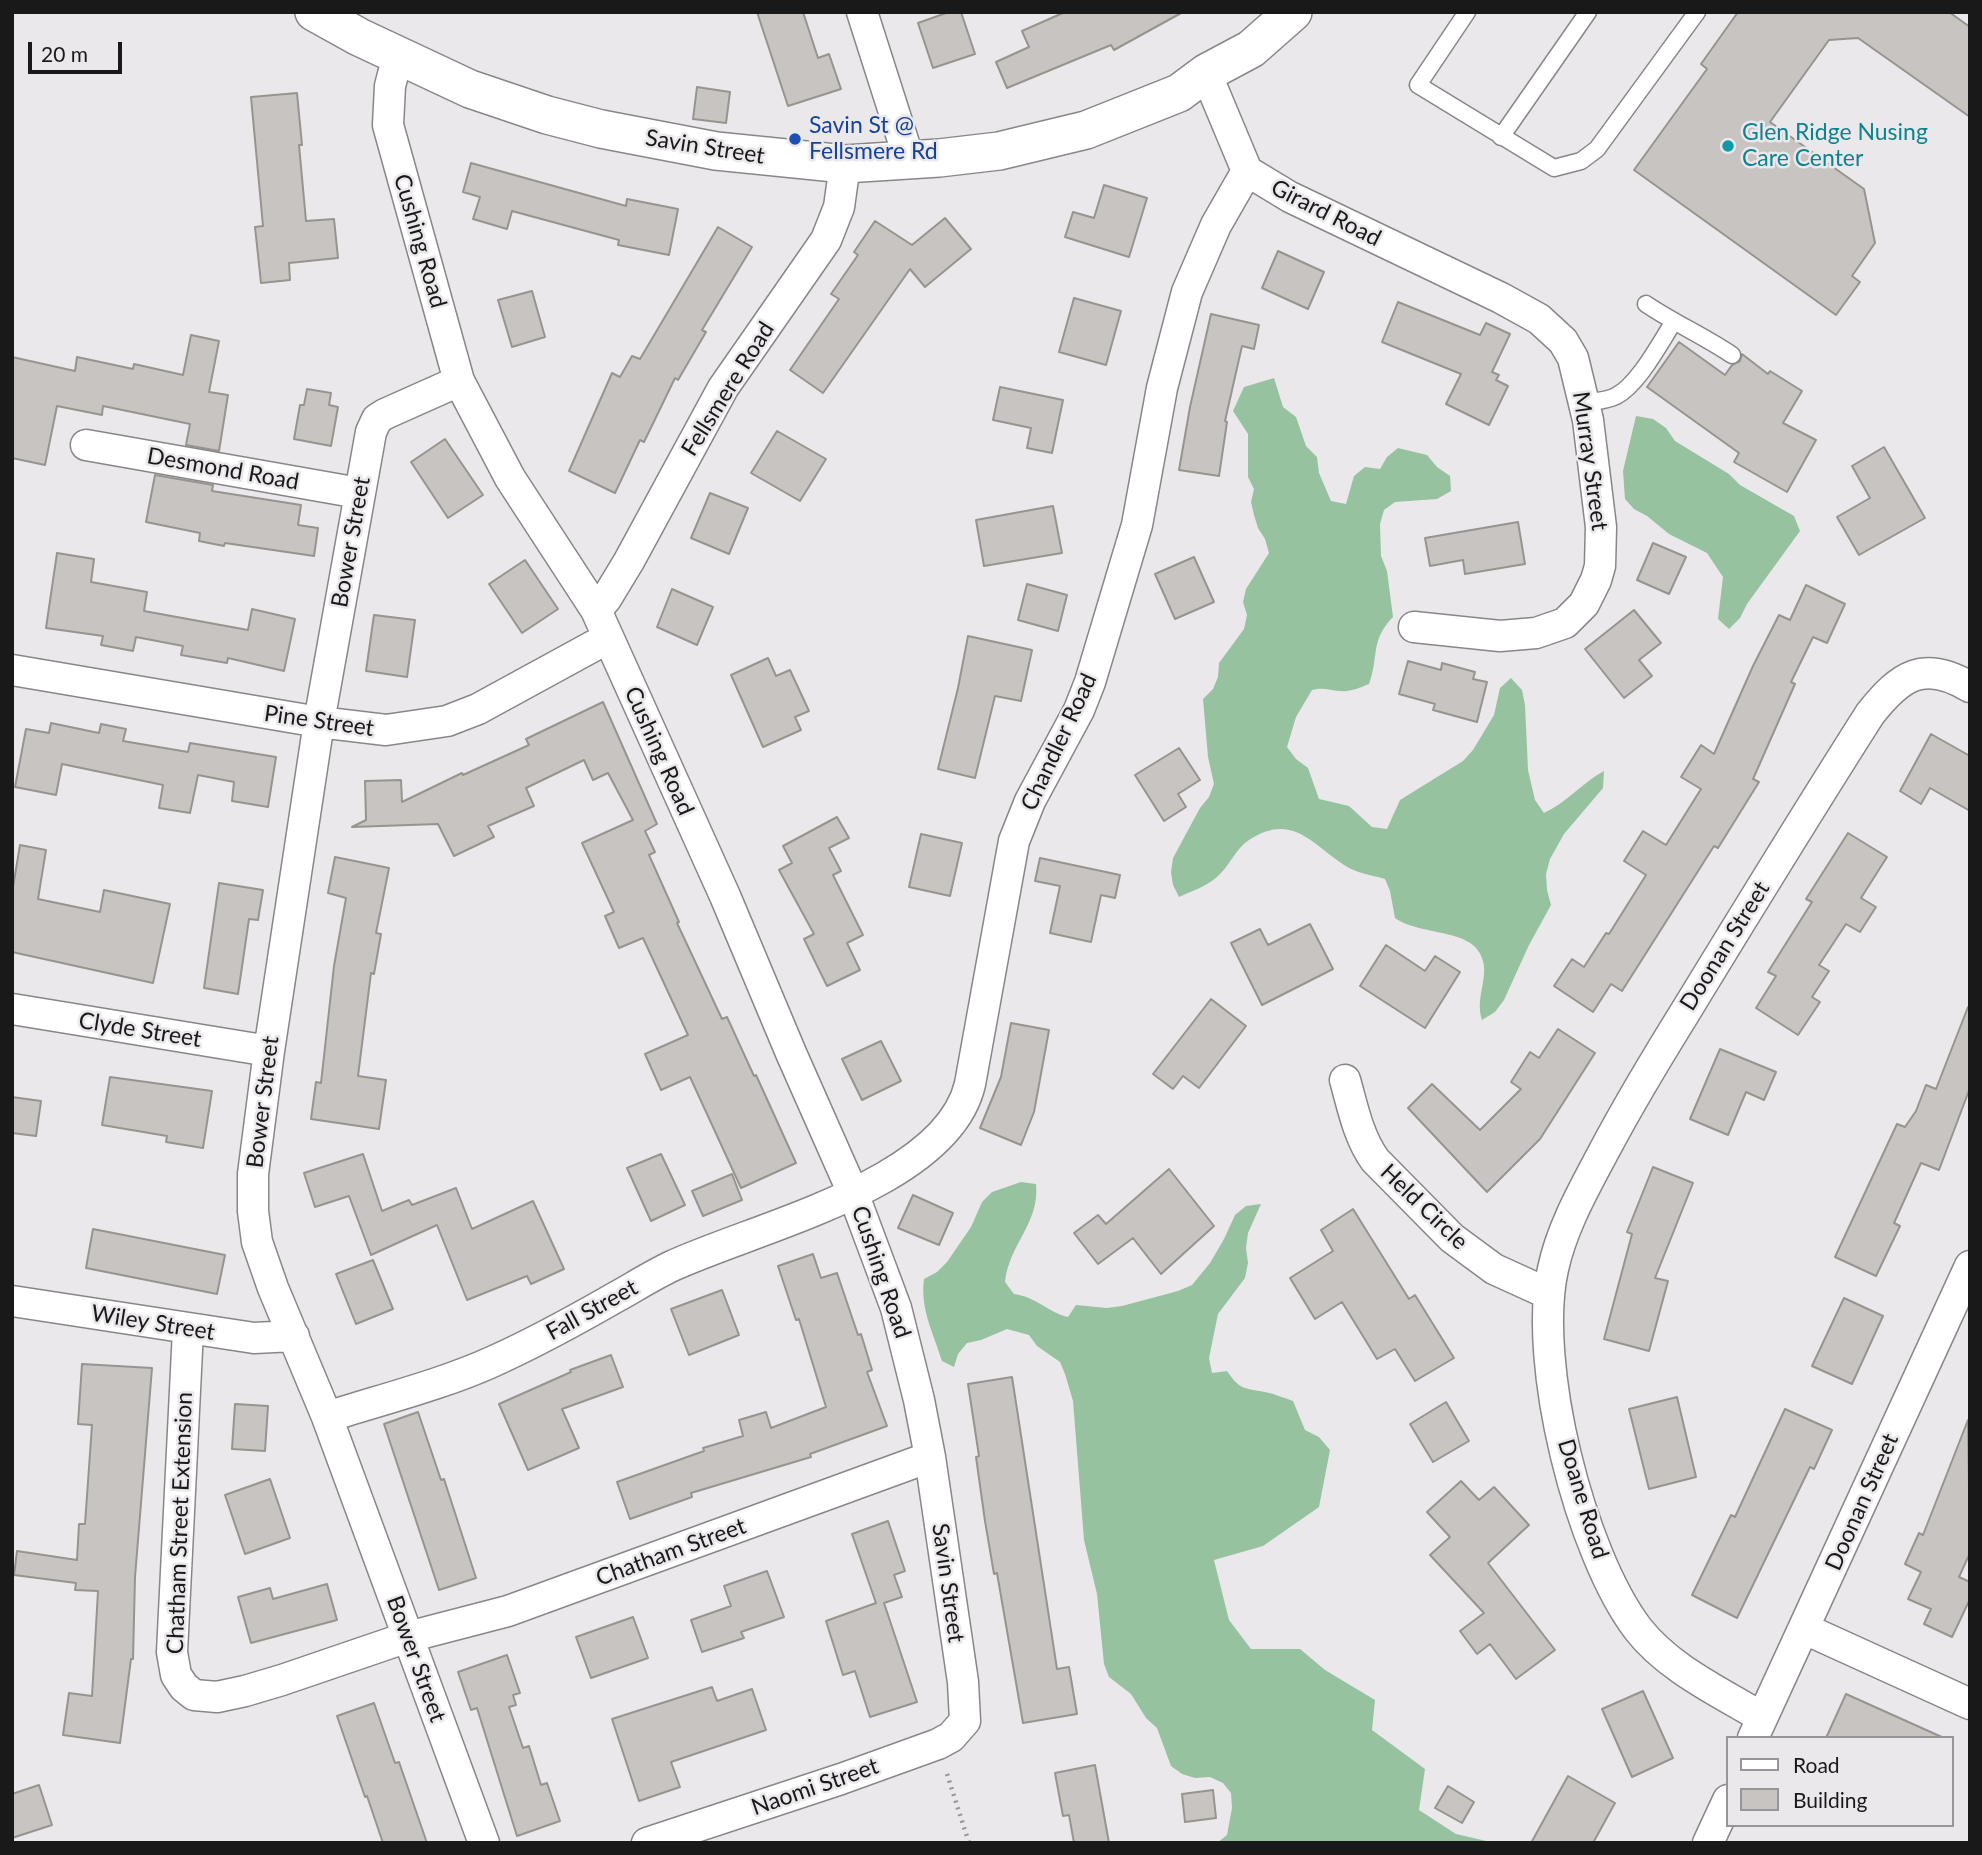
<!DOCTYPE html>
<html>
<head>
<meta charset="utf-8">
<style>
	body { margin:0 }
	#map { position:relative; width:1982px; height:1855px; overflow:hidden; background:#ebe8eb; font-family:Lato,sans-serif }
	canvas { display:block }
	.frame { position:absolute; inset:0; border:14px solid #1a191a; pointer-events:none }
	.legend { position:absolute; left:1726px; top:1736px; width:228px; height:91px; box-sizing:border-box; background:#ebe8eb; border:2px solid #979597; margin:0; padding:9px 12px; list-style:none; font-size:21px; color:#1a191a }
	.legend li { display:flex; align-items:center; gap:14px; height:35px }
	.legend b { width:35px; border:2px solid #979597 }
	.scale { position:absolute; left:28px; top:42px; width:94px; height:32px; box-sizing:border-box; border:4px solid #1a191a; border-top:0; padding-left:9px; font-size:21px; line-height:24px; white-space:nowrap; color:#1a191a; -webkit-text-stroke:5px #ebe8eb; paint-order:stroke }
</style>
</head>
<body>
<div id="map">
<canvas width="1982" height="1855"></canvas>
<div class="frame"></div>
<ul class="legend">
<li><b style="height:9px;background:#fff"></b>Road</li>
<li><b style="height:19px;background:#c8c4c1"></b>Building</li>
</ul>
<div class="scale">20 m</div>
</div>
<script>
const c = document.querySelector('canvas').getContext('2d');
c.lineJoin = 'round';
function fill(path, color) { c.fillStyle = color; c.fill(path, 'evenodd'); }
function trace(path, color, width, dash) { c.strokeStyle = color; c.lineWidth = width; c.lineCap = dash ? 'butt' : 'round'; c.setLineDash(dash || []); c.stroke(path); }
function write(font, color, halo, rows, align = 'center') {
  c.font = font + ' Lato,sans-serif'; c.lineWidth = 5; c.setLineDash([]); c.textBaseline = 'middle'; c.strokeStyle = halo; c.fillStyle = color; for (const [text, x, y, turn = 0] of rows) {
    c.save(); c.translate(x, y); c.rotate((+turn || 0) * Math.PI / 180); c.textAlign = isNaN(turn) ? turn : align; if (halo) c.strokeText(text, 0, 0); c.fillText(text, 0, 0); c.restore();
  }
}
fill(new Path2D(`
	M1274,378l9,29 13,10 10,29 11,11 2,16 12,28 15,3 8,-28 11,-9 15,2 7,-12 11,-9 29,7 10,12 13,9 1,15 -14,8 -42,3 -11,8 -4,14 1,32 6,15 6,46c-23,23 -14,40 -24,67 -10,4 -18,8 -29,7 -11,-1 -17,-4 -28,-1l-16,27 -9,30 9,12 12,9 11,31 30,7 23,21 15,2 13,-29 63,-39 10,-11 21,-35 6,-27 11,-10 11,12 3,15 3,65 7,30 9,13c22,-10 38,-30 60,-42l-1,17 -39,46 -14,25 -4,15 1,16 4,15 -22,40 -25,55 -9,12 -13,8c-7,-22 6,-40 1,-59 -8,-34 -61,-24 -88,-43l-5,-27 -5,-12c-14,-4 -29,-6 -41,-14 -32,-21 -52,-53 -95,-25 -13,8 -20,27 -32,37 -10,9 -25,14 -38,20l-6,-12 -2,-13 2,-14 27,-50 9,-11 5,-13 -6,-27 -5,-58 10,-10 5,-12 1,-14 25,-34 3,-14 -4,-13 3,-13 23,-36 -4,-14 -7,-11 -4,-13 -3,-13 3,-13 -6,-12v-43l-15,-23 11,-24z
	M1636,416l17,3 13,9 9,13 54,33 11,11 54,31 6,15 -53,73 -7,14 -11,11 -11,-10 5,-42 -16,-24 -38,-19 -22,-18 -13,-7 -9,-10 -2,-28z
	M1021,1182l15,2c4,39 -27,60 -31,98l9,12c23,3 33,18 54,23l8,-12 31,3 15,-2 56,-15 14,-6 18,-22 14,-24 11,-24 11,-9 15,-2 -13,29 -2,15 2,15 -3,15 -27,36 -9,44 3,15 15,-2c13,19 17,17 38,21 10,2 19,6 28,9l12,29 14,7 11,13 -11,57 -56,39 -49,14 15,60 22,29h49l25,21 50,30 -3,30 53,39 -6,41 37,24 39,9h-278l10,-8 5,-27 -1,-15 -8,-10 -13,-6 -15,1 -13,-4 -11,-8 -14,-38 -11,-10 -15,-24 -22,-17 -5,-13 -7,-70 -13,-54 -11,-139 -8,-27 -5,-12 -23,-16 -8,-11 -22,-6 -26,11 -14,3 -9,11 -4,13 -12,-6c-9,-29 -22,-52 -18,-82l13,-7 10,-10 24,-35 11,-25 10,-10z`), '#96c2a0');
const building = new Path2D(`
	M757,12h46l15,46 11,-4 12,35 -53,17z
	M949,12h12l14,42 -42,14 -15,-45z
	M1065,12h118l-69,38 -3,-5 -104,43 -11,-26 33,-15 -7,-16z
	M1738,12h211l21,15v90l-112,-79 -29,2 -59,82 94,67 11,54 -23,33 8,6 -24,33 -202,-145 73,-101 -6,-5z
	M697,87l33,5 -4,31 -33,-4z
	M297,93l5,52h-3l7,76 28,-2 4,39 -49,5 1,17 -29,3 -6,-56 8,-1 -12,-129z
	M471,163l155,43 1,-7 51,10 -9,46 -51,-10 1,-5 -107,-29 -5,18 -34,-10 7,-22 -17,-5z
	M1104,185l43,13 -18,59 -64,-20 8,-25 21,6z
	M945,218l26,31 -46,38 -15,-18 -87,124 -33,-23 49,-71 -8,-5 27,-39 -4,-3 21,-31 37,24z
	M718,227l34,20 -50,83 4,2 -28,48 -3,-2 -31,64 -4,-2 -25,53 -46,-22 43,-98 8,4 12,-21 8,3z
	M1278,251l46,21 -16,37 -46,-21z
	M532,291l13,46 -33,10 -14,-47z
	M1074,298l47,13 -15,54 -47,-13z
	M1398,302l82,33 6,-12 24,11 -18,38 7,3 -3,5 12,6 -19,39 -43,-21 15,-30 -79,-32z
	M1211,314l48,11 -5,24 -12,-3 -17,75 2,1 -8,54 -40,-6 11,-63z
	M191,335l28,6 -10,51 19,3 -9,56 -33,-6 4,-21 -87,-18 -1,9 -45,-9 -12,59 -33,-7v-101l63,14 2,-14 56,12 1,-5 49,11z
	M1679,342l46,33 7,-10 8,-4 2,-7 26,20 2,-3 32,20 -19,32 33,17 -29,52 -53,-30 5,-9 -92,-66z
	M1000,387l63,13 -11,53 -25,-5 4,-20 -38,-8z
	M307,389l24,4 -2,12 9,2 -7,39 -37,-7 6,-34h4z
	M777,431l49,28 -26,42 -49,-28z
	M445,439l38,56 -35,23 -37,-56z
	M1884,447l41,71 -66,37 -22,-38 33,-19 -18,-32z
	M155,475l58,10 -1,6 89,14 -3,20 20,3 -4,28 -89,-13 -1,3 -25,-5 1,-8 -54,-11z
	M710,493l38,15 -19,46 -38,-16z
	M1053,506l9,47 -78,13 -8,-46z
	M1518,522l7,42 -60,10 -2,-14 -33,6 -5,-28z
	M1653,543l33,14 -17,37 -32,-14z
	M57,553l37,6 -3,23 56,10 -3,19 104,19 4,-21 43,10 -11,52 -56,-13 -1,5 -46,-8 2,-9 -47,-9 -3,14 -32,-6 2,-9 -57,-8z
	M1194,557l20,45 -39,17 -20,-45z
	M525,560l33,49 -36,24 -33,-49z
	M1027,584l40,11 -9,36 -40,-11z
	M1806,585l39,19 -18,39 -14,-6 -22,45 4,2 -42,95 6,3 -41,66 -4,-2 -92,145 -11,-7 -18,28 -39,-26 18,-27 12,8 22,-34 3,1 37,-59 -22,-14 19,-30 23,14 35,-56 -20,-12 20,-32 13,9 39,-88 26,-51 11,5z
	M672,589l41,18 -16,38 -40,-18z
	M1634,610l27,33 -22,17 13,16 -28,22 -39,-49z
	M374,615l41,5 -8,57 -41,-6z
	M968,636l64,14 -11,51 -26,-5 -20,82 -37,-9 20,-81z
	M768,658l8,18 14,-6 19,41 -14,6 6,13 -38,17 -32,-72z
	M1408,661l33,9 1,-7 33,9 -2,7 14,3 -10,40 -44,-12 2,-6 -36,-10z
	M603,702l54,122 -12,7 10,21 -6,3 30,67 -2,1 45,96 5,-2 27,59 2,-1 40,88 -55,25 -51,-111 -29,13 -16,-36 43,-19 -45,-97 -24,10 -14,-32 9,-4 -32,-69 51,-23 -25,-47 -15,7 -9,-20 -58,28 8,18 -46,20 6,11 -40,19 -16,-32 -86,3 14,-7 -1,-39 36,-1 1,22 60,-29 1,2 66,-30 -3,-6z
	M51,723l48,10 2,-9 25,5 -3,12 65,11 2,-9 86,14 -8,50 -36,-6 2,-19 -36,-7 -8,38 -31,-5 4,-23 -101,-21 -6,31 -41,-8 11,-58 23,4z
	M1931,734l39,22v55l-40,-23 -9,16 -21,-13z
	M1179,748l21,32 -22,14 8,13 -22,14 -29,-46z
	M837,817l12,21 -20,10 12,23 -8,4 30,60 -16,8 13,27 -33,16 -23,-47 10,-5 -35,-64 13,-7 -9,-17z
	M1848,833l39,24 -26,41 15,9 -16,25 -14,-8 -27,41 10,6 -17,26 8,5 -22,33 -42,-27 20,-32 -8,-4 44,-70 -6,-3z
	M921,834l41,9 -12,53 -41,-9z
	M20,845l26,5 -8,49 62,13 4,-22 66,14 -17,79 -141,-31v-59z
	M335,857l54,11 -13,65 5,1 -7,40 -3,-1 -13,103 28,4 -7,49 -68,-10 5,-37 5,1 13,-117 12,-68 -18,-5z
	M1040,858l80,17 -5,23 -14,-3 -10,47 -41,-9 10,-47 -25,-5z
	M219,883l44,7 -5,30 -9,-1 -11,75 -34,-6z
	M1310,924l23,45 -71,36 -31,-62 29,-14 8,16z
	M1386,945l39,26 10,-15 25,16 -35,56 -65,-42z
	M1211,999l35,27 -47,62 -16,-12 -10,13 -20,-15z
	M1968,1007h2v81l-31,82 -18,-7 -27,60 6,3 -24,50 -41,-19 62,-133 8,3 11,-16 10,-26 10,4z
	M1011,1023l38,7 -15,82 -13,33 -41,-17 21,-51z
	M1558,1029l37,24 -55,86 -53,53 -79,-84 24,-24 48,46 41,-41 -10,-7 19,-30 9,6z
	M881,1041l20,40 -39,19 -20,-41z
	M1720,1049l56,23 -12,28 -18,-8 -18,43 -38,-16z
	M110,1077l102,14 -9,57 -37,-6 1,-6 -65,-11z
	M12,1097l29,4 -5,35 -24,-3z
	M363,1154l19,57 27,-11 3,5 44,-17 16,41 61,-28 31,68 -33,15 -4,-8 -60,24 -30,-75 -66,30 -22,-59 -34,11 -11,-34z
	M661,1154l24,51 -34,16 -24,-53z
	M1653,1167l40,16 -38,95 13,3 -19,70 -45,-12 28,-105 -5,-2z
	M1169,1169l45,57 -53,48 -28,-36 -35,26 -24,-31 24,-18 8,9z
	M732,1174l10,26 -39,16 -11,-25z
	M913,1195l40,18 -14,32 -41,-17z
	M1353,1209l56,90 6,-4 39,63 -39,23 -20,-32 -18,10 -35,-57 -27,17 -25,-41 43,-27 -12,-21z
	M93,1229l132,26 -8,39 -131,-26z
	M813,1254l8,24 16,-5 21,62 3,-1 11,36 -5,2 20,54 -77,28 1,3 -120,36 1,4 -62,22 -13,-37 87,-31 -1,-3 40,-12 -4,-16 27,-8 5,16 55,-21 -27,-88 -3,1 -18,-54z
	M373,1260l20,49 -37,15 -20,-50z
	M722,1290l17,45 -50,20 -18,-46z
	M1844,1298l39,18 -31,68 -40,-18z
	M611,1355l12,32 -61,22 17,39 -51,22 -29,-66 72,-32 -1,-2z
	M82,1364l70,4 -17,209 -2,82h-2l-11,84 -57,-8 6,-42 23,3 6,-105 -23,-1 1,-7 -62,-8 3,-24 60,9 2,-36h6l7,-99 -14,-1z
	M1012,1377l45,292 12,-2 8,47 -54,9 -26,-150 -3,1 -9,-53 -9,-64 3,-1 -11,-72z
	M1677,1397l19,80 -47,12 -20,-80z
	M1446,1402l23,39 -36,21 -23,-38z
	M235,1404l33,2 -3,45 -33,-2z
	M1785,1409l47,21 -18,39 -4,-2 -73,151 -45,-23 39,-80 4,2z
	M418,1412l23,68 3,-1 32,99 -37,12 -55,-166z
	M1968,1420l2,133 -11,24 11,5v17l-18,38 -28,-13 7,-15 -23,-10 13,-27 -16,-8 14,-31 4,2z
	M270,1479l20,59 -45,16 -20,-59z
	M1461,1481l18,19 15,-13 35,38 -41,38 67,87 -39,29 -26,-35 -13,10 -17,-23 24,-18 -54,-58 20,-18 -23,-25z
	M888,1521l17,50 -11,4 8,22 -18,6 33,99 -47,15 -15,-46 -12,4 -17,-54 50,-18 -24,-69z
	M767,1571l17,46 -43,15 3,6 -42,14 -11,-32 40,-14 -7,-20z
	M327,1584l10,36 -86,23 -13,-46 32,-9 3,11z
	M633,1617l15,41 -57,20 -15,-41z
	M507,1655l13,38 -7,2 3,10 -7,2 14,41 6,-2 12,39 6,-2 13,38 -43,15 -40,-128 -6,2 -13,-38z
	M712,1687l5,14 35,-12 14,41 -95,32 9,25 -41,14 -27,-82z
	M1643,1691l30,67 -41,19 -30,-68z
	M1846,1694l98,44h-118z
	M374,1703l21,60 4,-1 28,81h-44l-16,-47 -2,1 -28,-81z
	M1095,1765l14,78h-35l-5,-28 -6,1 -8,-43z
	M1568,1776l47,27 -22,40h-62z
	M39,1785l13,40 -40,13v-44z
	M1448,1786l26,16 -12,21 -27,-15z
	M1213,1790l3,28 -31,4 -3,-28z`);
fill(building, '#c8c4c1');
trace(building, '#979490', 2);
const service = new Path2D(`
	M1467,12l-49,73 136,83 27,-7 16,-12 100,-137
	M1501,137l87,-125
	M1646,304c28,19 58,32 86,51
	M1584,403c10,-2 23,-2 32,-7 22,-11 44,-53 57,-73`);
const minor = new Path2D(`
	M862,12l47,147
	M398,55l-8,31 -2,39 71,256 51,97 86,132 129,286 66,157 62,140 43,115 23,92 11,57 33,225 2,39 -14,16 -13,7 -97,35 -194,64
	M1206,73l41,98 43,26 211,101 38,21 24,22 10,17 15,62 13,107 -1,39 -4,14 -12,24 -19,19 -29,10 -36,3 -86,-9
	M459,381l-74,33 -8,5 -6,13 -52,290 -50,329 -16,123v37l4,31 16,46 54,129 157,426
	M86,445l273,48
	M596,610l10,-11 23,-38 94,-173 103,-148 13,-33 6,-43
	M12,670l307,52 67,8 61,-9 31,-12 130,-71
	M12,1009l257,42
	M1345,1080c8,28 13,56 30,80l77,78 42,31 55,25
	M12,1301l242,37 40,-2
	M188,1330l-16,322 4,23 8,12 10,8 23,2 28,-6 37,-11 126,-43 100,-26 422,-154
	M327,1417c53,-17 117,-33 167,-56 42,-19 82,-41 122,-64 18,-10 37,-22 56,-31 84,-39 275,-82 298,-182l44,-243 16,-40 49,-91 11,-28 47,-157 25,-137 25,-96 29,-67 31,-54
	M1805,1629l165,75
	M1761,1717c-41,-25 -93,-49 -123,-88 -58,-76 -106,-267 -85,-360 9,-42 31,-80 51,-118 25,-47 52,-92 80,-137 61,-100 123,-201 186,-300 30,-38 53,-55 100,-27
	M1753,1738l217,-472
	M1708,1843l20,-43`);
const tertiary = new Path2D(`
	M314,12l45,25 111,52 77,26 54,14 115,22 129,13 94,-6 60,-7 87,-21 93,-37 27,-20 45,-24 42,-37`);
trace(service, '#898689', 19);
trace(minor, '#898689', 33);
trace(tertiary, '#898689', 40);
trace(new Path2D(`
	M947,1774l22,69`), '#989698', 4.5, [2, 5]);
trace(service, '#fff', 16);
trace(minor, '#fff', 30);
trace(tertiary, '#fff', 37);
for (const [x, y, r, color] of [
	[795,139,7,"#1a4fb4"],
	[1728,146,7,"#0f9aa8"]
]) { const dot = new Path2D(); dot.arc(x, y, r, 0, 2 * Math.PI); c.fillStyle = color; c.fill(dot); trace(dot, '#ebe8eb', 2.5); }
write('23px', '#164399', '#ebe8eb', [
	["Savin St @",809,126],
	["Fellsmere Rd",809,152]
], 'left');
write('23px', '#0d838f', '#ebe8eb', [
	["Glen Ridge Nusing",1742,133],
	["Care Center",1742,159]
], 'left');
write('23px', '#1a191a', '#ebe8eb', [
	["Savin Street",705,147,9],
	["Girard Road",1326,213,27],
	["Cushing Road",420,241,74],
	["Fellsmere Road",728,389,-58],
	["Murray Street",1590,461,82],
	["Desmond Road",223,469,10],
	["Bower Street",351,542,-80],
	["Pine Street",319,721,8],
	["Chandler Road",1059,742,-65],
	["Cushing Road",659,751,66],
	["Doonan Street",1725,946,-58],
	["Clyde Street",140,1030,9],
	["Bower Street",263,1102,-83],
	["Held Circle",1424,1207,44],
	["Cushing Road",881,1272,71],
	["Fall Street",592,1310,-29],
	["Wiley Street",153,1323,9],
	["Doane Road",1583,1499,73],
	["Doonan Street",1862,1502,-66],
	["Chatham Street Extension",180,1523,-88],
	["Chatham Street",671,1552,-20],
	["Savin Street",948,1583,82],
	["Bower Street",416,1659,70],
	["Naomi Street",815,1787,-19]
]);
</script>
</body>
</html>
